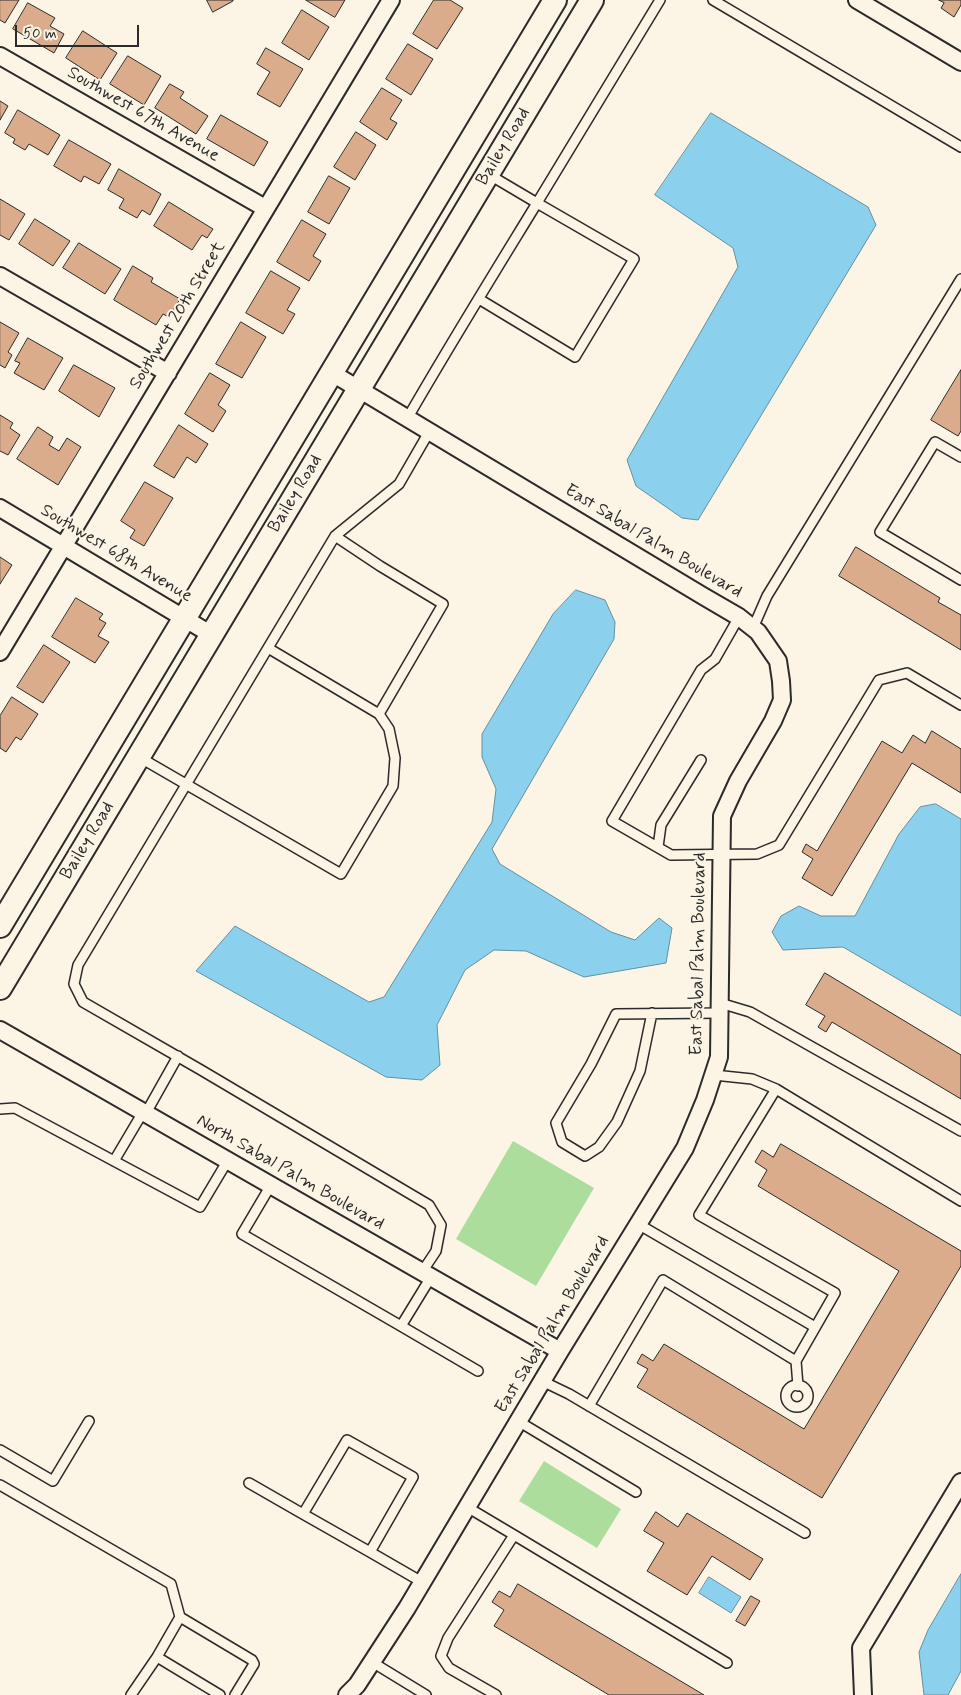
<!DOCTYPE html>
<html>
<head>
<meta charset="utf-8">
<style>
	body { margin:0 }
	#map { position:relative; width:961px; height:1695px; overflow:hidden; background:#fcf5e5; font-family:Mynerve,sans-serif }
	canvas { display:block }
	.scale { position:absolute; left:15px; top:25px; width:124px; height:22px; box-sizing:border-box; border:2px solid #2b2b2b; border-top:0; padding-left:6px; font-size:15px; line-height:18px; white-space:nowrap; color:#2b2b2b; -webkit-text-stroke:4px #fcf5e5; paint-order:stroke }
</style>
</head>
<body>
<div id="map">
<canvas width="961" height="1695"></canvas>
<div class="scale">50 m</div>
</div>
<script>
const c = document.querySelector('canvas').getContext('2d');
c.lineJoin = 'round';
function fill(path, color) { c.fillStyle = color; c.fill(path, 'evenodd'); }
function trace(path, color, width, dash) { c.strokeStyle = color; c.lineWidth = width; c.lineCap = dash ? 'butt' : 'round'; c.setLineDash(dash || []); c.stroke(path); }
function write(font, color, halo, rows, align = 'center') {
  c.font = font + ' Mynerve,sans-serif'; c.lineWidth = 4; c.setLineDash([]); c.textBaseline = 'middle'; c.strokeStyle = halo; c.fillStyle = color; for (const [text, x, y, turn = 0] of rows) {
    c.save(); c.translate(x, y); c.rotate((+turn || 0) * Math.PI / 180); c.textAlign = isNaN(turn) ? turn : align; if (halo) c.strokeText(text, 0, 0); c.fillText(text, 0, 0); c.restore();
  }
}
fill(new Path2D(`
	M513,1141l81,47 -58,98 -80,-47z
	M544,1461l77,48 -24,39 -78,-47z`), '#acdd9d');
const water = new Path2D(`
	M711,113l157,94 8,18 -178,295 -16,-2 -46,-32 -9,-26 111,-193 -5,-19 -78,-53z
	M576,590l29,10 10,22 -1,17 -122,210 8,15 111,68 24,8 24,-22 13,10 -6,35 -82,14 -58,-26 -32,-1 -29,20 -28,55 3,40 -18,15 -36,-3 -190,-106 39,-45 134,76 15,-5 108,-175 4,-33 -14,-32v-23l71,-120z
	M936,804l25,15v197l-118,-69 -60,3 -11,-18 9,-16 18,-10 22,10h34l44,-82 21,-27z
	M961,1574v97l-13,24h-24l-5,-43 9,-22z
	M709,1577l32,20 -10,16 -32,-20z`);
fill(water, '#8bd1ed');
trace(water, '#658f9f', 1);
const building = new Path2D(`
	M0,0h19l-14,23 -5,-3z
	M207,0h26v1l-20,11z
	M306,0h39l-10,17z
	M434,0h16l13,8 -26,41 -24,-15z
	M939,0h22v5l-7,12 -13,-9 3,-5z
	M28,3l27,15 -5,8 14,8 -10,19 -41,-24z
	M302,10l27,17 -20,33 -27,-17z
	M83,31l34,22 -17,27 -34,-22z
	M408,44l25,15 -22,36 -25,-16z
	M266,48l37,21 -23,38 -23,-13 13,-22 -13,-8z
	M128,56l33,20 -17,29 -34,-21z
	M170,84l14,8 -4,6 28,18 -12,18 -41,-26z
	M382,88l20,12 -12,19 7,4 -10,17 -27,-18z
	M0,101l8,5 -8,14z
	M18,110l42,25 -12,20 -19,-11 -4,6 -12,-7 2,-4 -10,-6z
	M221,115l47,27 -14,24 -47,-27z
	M356,132l20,13 -21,35 -21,-13z
	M69,140l42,24 -12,20 -15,-8 -3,6 -27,-16z
	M119,169l42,25 -11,21 -8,-5 -5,8 -18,-10 5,-9 -16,-9z
	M329,176l21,12 -21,36 -21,-12z
	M0,199l25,15 -16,26 -9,-5z
	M169,202l44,27 -6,9 -5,-3 -10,15 -38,-24z
	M35,219l35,22 -17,25 -34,-22z
	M302,220l24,14 -13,22 8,5 -12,20 -32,-19z
	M79,243l42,26 -16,25 -42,-26z
	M133,266l20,12 -2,4 29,17 -11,18 -6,-3 -7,11 -42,-25z
	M271,271l29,17 -13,22 8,4 -12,20 -37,-21z
	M0,322l19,11 -11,19 4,3 -7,13 -5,-3z
	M241,322l25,15 -24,41 -26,-14z
	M28,338l35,20 -19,32 -30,-17 6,-10 -5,-2z
	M74,365l41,23 -16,29 -40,-26z
	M961,370v61l-3,5 -27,-16z
	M210,373l20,12 -12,20 8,6 -13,21 -28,-18z
	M0,415l13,8 -3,5 10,7 -12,20 -8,-4z
	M179,425l29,19 -12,19 -9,-6 -13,21 -20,-12z
	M38,427l15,10 -4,8 10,6 8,-13 14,9 -23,38 -41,-26z
	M145,482l28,16 -29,48 -14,-8 5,-8 -14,-9z
	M856,547l84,51 -2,4 23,13v35l-122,-74z
	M0,557l12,8 -12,19z
	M76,598l27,16 -4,5 7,4 -8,13 11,6 -14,21 -43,-26z
	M44,645l26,17 -27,41 -26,-16z
	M12,697l26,17 -17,26 -5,-3 -10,15 -6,-4v-32z
	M932,731l29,18v44l-49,-30 -80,133 -30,-18 11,-19 -11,-7 4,-8 11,7 65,-110 20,12 11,-18 12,8z
	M825,973l136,82v44l-129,-77 -6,10 -8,-5 7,-11 -19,-11z
	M781,1144l180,107v15l-139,232 -185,-111 11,-18 -11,-6 5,-9 11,7 11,-17 140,85 95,-158 -141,-85 9,-16 -12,-8 7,-12 11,7z
	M656,1512l22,15 9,-14 76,46 -13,21 -38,-24 -25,39 -40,-24 17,-28 -20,-12z
	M518,1584l186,111h-95l-115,-69 10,-16 -12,-8 7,-11 11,6z
	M751,1596l9,5 -15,25 -9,-5z`);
fill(building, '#daac8b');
trace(building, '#2b2b2b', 1);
const lane = new Path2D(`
	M713,0l248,147
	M488,174l49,29 123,-203
	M407,419c42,-73 86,-144 130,-216l97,56 -59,98 -96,-58
	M961,457l-26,-15 -55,90 81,48
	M739,617l-24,42 -14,11 -89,151 59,34 86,-1 22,-9 100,-165 28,-7 54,32
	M753,628l14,-32 194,-317
	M268,648l111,66 64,-110 -63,-38 -45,-30
	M139,757l202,117 52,-88 2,-28 -6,-29 -10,-15
	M658,847l3,-22 40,-65
	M720,1003l30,9 211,119
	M652,1013l-12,58 -23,51 -18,25 -14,9 -23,-14 -6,-19 35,-59 25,-50 104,-1
	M714,1075l38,4 24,10
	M0,1109l15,-1 185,99 28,-47
	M146,1113l32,-57
	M114,1161l29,-49
	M271,1185l-29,49 159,92
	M638,1224l177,103
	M422,1272l14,-21 5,-26 -12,-20 -228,-135 -118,-68 -9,-18 4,-19 257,-429 64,-52 30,-52
	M431,1277l-30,49 77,45
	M796,1361l2,25
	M542,1381l27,13 236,139
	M786 1396a11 11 0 1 1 22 0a11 11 0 1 1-22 0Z
	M589,1406l74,-126 133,81 39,-68 -136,-78 77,-126 185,112
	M518,1421l118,71
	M0,1450l53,31 36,-60
	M249,1483l54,31
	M0,1485l171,99 9,33
	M467,1507l47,28 -66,103 -7,18 8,12 47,27
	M514,1535l213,128
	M370,1552l-67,-38 44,-74 66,37 -43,75 52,30
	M157,1657l63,38
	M372,1662l54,33
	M131,1695l26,-38 23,-40 72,43 2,4 -19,31`);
const street = new Path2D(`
	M857,0l104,62
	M0,56l265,152
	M0,276l168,97
	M332,373l371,223 36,21 19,15 20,29 3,20 1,19 -9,21 -35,60 -16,35 -3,241 -14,43 -20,48 -125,203 -153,257 -50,77 -10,10
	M0,508l212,127
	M0,652l391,-652
	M0,1030l560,321
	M863,1695l-2,-47 100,-166`);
const secondary = new Path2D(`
	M0,926l555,-926
	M0,988l592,-988`);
trace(lane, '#2b2b2b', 12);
trace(street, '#2b2b2b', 20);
trace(secondary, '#2b2b2b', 26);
trace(lane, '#fcf5e5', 9);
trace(street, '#fcf5e5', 16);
trace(secondary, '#fcf5e5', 22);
write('18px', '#2b2b2b', '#fcf5e5', [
	["Southwest 67th Avenue",143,115,30],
	["Bailey Road",504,147,-59],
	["Southwest 20th Street",178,316,-59],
	["Bailey Road",296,494,-59],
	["East Sabal Palm Boulevard",653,542,31],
	["Southwest 68th Avenue",116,554,31],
	["Bailey Road",88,841,-59],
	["East Sabal Palm Boulevard",699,954,-89],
	["North Sabal Palm Boulevard",290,1173,30],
	["East Sabal Palm Boulevard",553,1325,-59]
]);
</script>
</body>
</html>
